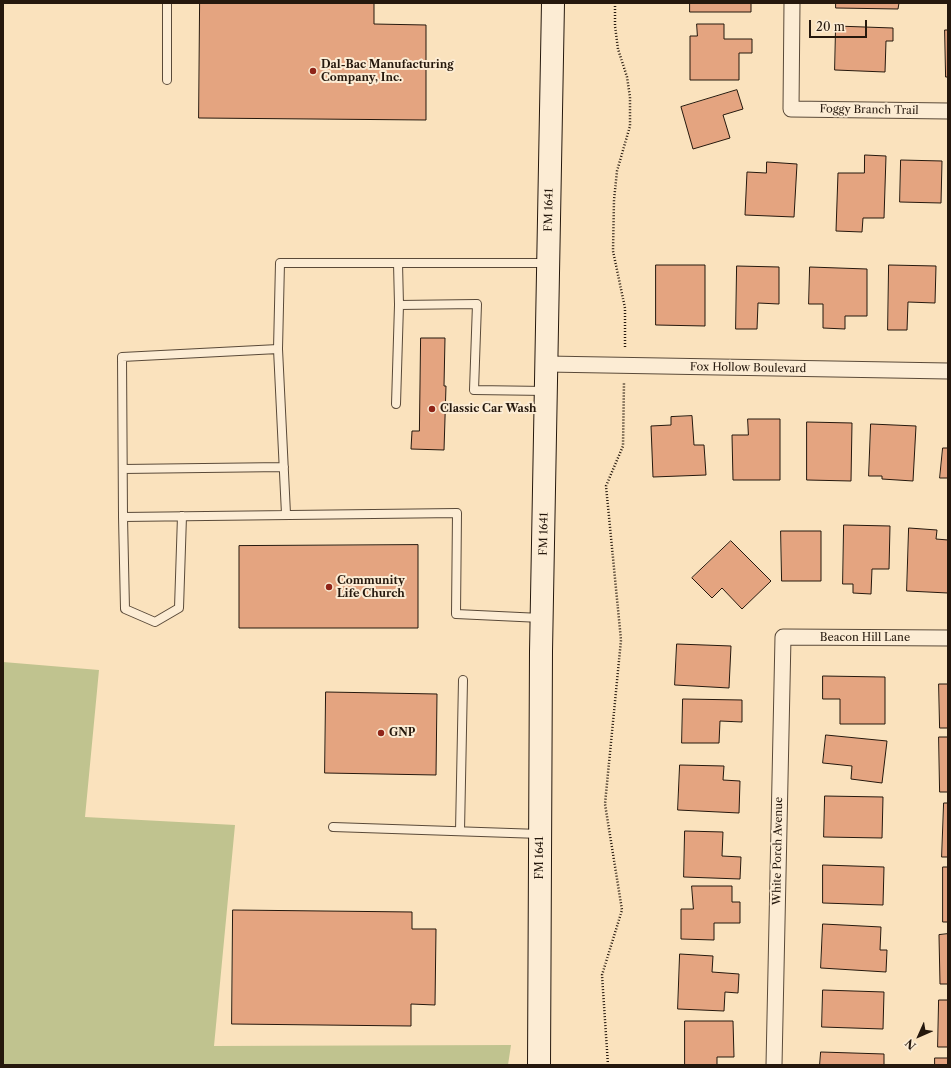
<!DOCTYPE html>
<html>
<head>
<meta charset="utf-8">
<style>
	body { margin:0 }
	#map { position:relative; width:951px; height:1068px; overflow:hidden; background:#fae2bd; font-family:"Libre Caslon Text",serif }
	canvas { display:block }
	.frame { position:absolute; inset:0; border:4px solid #25180d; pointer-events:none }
	.north { position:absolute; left:899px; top:1016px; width:40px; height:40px; -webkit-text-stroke:3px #fcecd4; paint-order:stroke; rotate:225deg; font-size:11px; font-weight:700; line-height:16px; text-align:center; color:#25180d }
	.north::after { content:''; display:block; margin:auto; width:14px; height:18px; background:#25180d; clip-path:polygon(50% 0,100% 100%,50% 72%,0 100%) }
	.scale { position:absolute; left:809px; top:20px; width:58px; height:18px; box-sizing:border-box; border:2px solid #25180d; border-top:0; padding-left:5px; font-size:12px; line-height:14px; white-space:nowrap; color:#25180d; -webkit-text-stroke:3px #fcecd4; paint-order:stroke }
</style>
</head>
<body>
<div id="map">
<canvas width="951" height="1068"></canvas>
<div class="frame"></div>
<div class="north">N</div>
<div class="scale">20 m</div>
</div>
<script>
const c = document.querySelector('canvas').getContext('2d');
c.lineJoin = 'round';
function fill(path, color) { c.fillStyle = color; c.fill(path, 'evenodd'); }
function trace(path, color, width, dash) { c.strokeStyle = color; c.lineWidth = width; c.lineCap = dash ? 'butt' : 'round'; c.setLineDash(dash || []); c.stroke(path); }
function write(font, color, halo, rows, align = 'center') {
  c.font = font + ' "Libre Caslon Text",serif'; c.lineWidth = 4; c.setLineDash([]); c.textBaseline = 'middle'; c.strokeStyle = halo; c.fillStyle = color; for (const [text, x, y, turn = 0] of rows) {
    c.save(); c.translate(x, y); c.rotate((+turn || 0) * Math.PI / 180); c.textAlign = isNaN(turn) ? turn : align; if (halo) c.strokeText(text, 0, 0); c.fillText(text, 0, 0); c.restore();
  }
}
fill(new Path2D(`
	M3,662l96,8 -14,147 150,8 -21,221 297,-1 -3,20h-505z`), '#c0c38f');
const building = new Path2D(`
	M200,3h174v21l52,1v95l-227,-2z
	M690,3h61v9h-61z
	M836,3h63l-1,6 -62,-1z
	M697,24h27v15h28v14h-13v27h-49v-44h7z
	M836,26l57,2v13h-7l-1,31 -50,-2z
	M945,30h3v47h-2z
	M737,90l6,19 -20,6 7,23 -37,11 -12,-42z
	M865,155l21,1 -2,62h-21l-1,14 -26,-1 2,-58h26z
	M901,160l41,1 -1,42 -41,-1z
	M767,162l30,2 -3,53 -49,-2 2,-43 19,1z
	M656,265h49v61l-49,-1z
	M889,265l47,1 -1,37 -27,-1 -1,28h-19z
	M737,266l42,1v37l-21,-1 -1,26h-21z
	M810,267l57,2v47h-22v13l-22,-1v-24h-14z
	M421,338h24l-1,48h2l-2,64 -33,-1 1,-18h7z
	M692,416l2,29h10l2,30 -53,2 -2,-51 20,-1v-8z
	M748,419h32v61h-47l-1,-45h16z
	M807,422l45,1 -1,58 -44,-1z
	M871,424l45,2 -3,55 -31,-2v-3h-13z
	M943,448h5v30h-8z
	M844,525l46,1 -1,43h-17l-1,25 -18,-1v-9h-10z
	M909,528l28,2 -1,9 12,1v53l-41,-2z
	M781,531h40v50h-39z
	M731,541l40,40 -29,28 -20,-21 -10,10 -20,-20z
	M418,545v83h-179v-82z
	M677,644l54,2 -2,42 -54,-3z
	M823,676l62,1v47h-45v-25h-17z
	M939,684h9v44h-8z
	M326,692l111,2 -1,81 -111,-2z
	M683,699l59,1v22l-22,-1 -1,22h-37z
	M826,735l61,6 -5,42 -31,-4 1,-13 -29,-3z
	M939,737h9v55h-8z
	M680,765l44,1 -1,14 17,1 -1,32 -61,-3z
	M825,796l58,1 -1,41 -58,-1z
	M944,803h4v54h-6z
	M685,831l38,1 -1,24 19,1 -1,22 -56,-2z
	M823,865l61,2 -1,38 -60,-2z
	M943,867h5v55h-5z
	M692,886h40v16h8v21h-26v17l-33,-1v-30h12z
	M233,910l179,2v17h24l-1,76 -24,-1v22l-179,-2z
	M823,924l58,3 -1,23h7l-1,22 -65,-4z
	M948,934v50h-8l-1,-49z
	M680,954l33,2 -1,16 27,2 -1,19 -13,-1 -1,19 -46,-2z
	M823,990l61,2 -1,37 -61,-2z
	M939,1000h9v47h-10z
	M685,1021h48l1,36h-17v8h-32z
	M821,1052l63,2v11h-64z
	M935,1058h13v7h-13z`);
fill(building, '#e4a480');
trace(building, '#25180d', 1);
const lane = new Path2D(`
	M167,80v-77
	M398,263l1,42 78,-1 -3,86 72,1
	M278,349l8,165
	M396,404l3,-99
	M123,469l161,-2
	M182,516l-3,92 -24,14 -30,-13 -2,-92c112,-2 223,-3 334,-4l-1,101 85,4
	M123,517l-1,-160 156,-8 2,-86h268
	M333,827l207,7
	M460,831l3,-151`);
const street = new Path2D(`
	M792,3l-1,106 157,2
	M547,364l401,7
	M774,1065l9,-428 165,1`);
const secondary = new Path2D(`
	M539,1065l2,-414 12,-648`);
trace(lane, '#5a4a39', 10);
trace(street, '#5a4a39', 17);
trace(secondary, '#25180d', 24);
trace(new Path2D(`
	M615,3v23l3,23 9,28 3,20v29l-13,45 -3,29 -1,51 12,57v41
	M608,1065l-6,-90 20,-65 -17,-106 16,-164 -15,-154 17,-40 1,-64`), '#25180d', 2.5, [1, 2]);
trace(lane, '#fcecd4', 8);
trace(street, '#fcecd4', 15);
trace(secondary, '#fcecd4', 22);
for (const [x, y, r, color] of [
	[313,71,4,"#8f2418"],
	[432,409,4,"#8f2418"],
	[329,587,4,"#8f2418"],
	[381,733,4,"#8f2418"]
]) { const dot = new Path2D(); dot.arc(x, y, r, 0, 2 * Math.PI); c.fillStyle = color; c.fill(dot); trace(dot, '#fcecd4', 1.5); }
write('bold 11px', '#25180d', '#fcecd4', [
	["Dal-Bac Manufacturing",321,65],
	["Company, Inc.",321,78],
	["Classic Car Wash",440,409],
	["Community",337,581],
	["Life Church",337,594],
	["GNP",389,733]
], 'left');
write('11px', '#25180d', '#fcecd4', [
	["Foggy Branch Trail",869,110,1],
	["FM 1641",549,210,-89],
	["Fox Hollow Boulevard",748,368,1],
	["FM 1641",544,534,-89],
	["Beacon Hill Lane",865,638],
	["White Porch Avenue",778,851,-89],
	["FM 1641",540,858,-90]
]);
</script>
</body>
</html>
